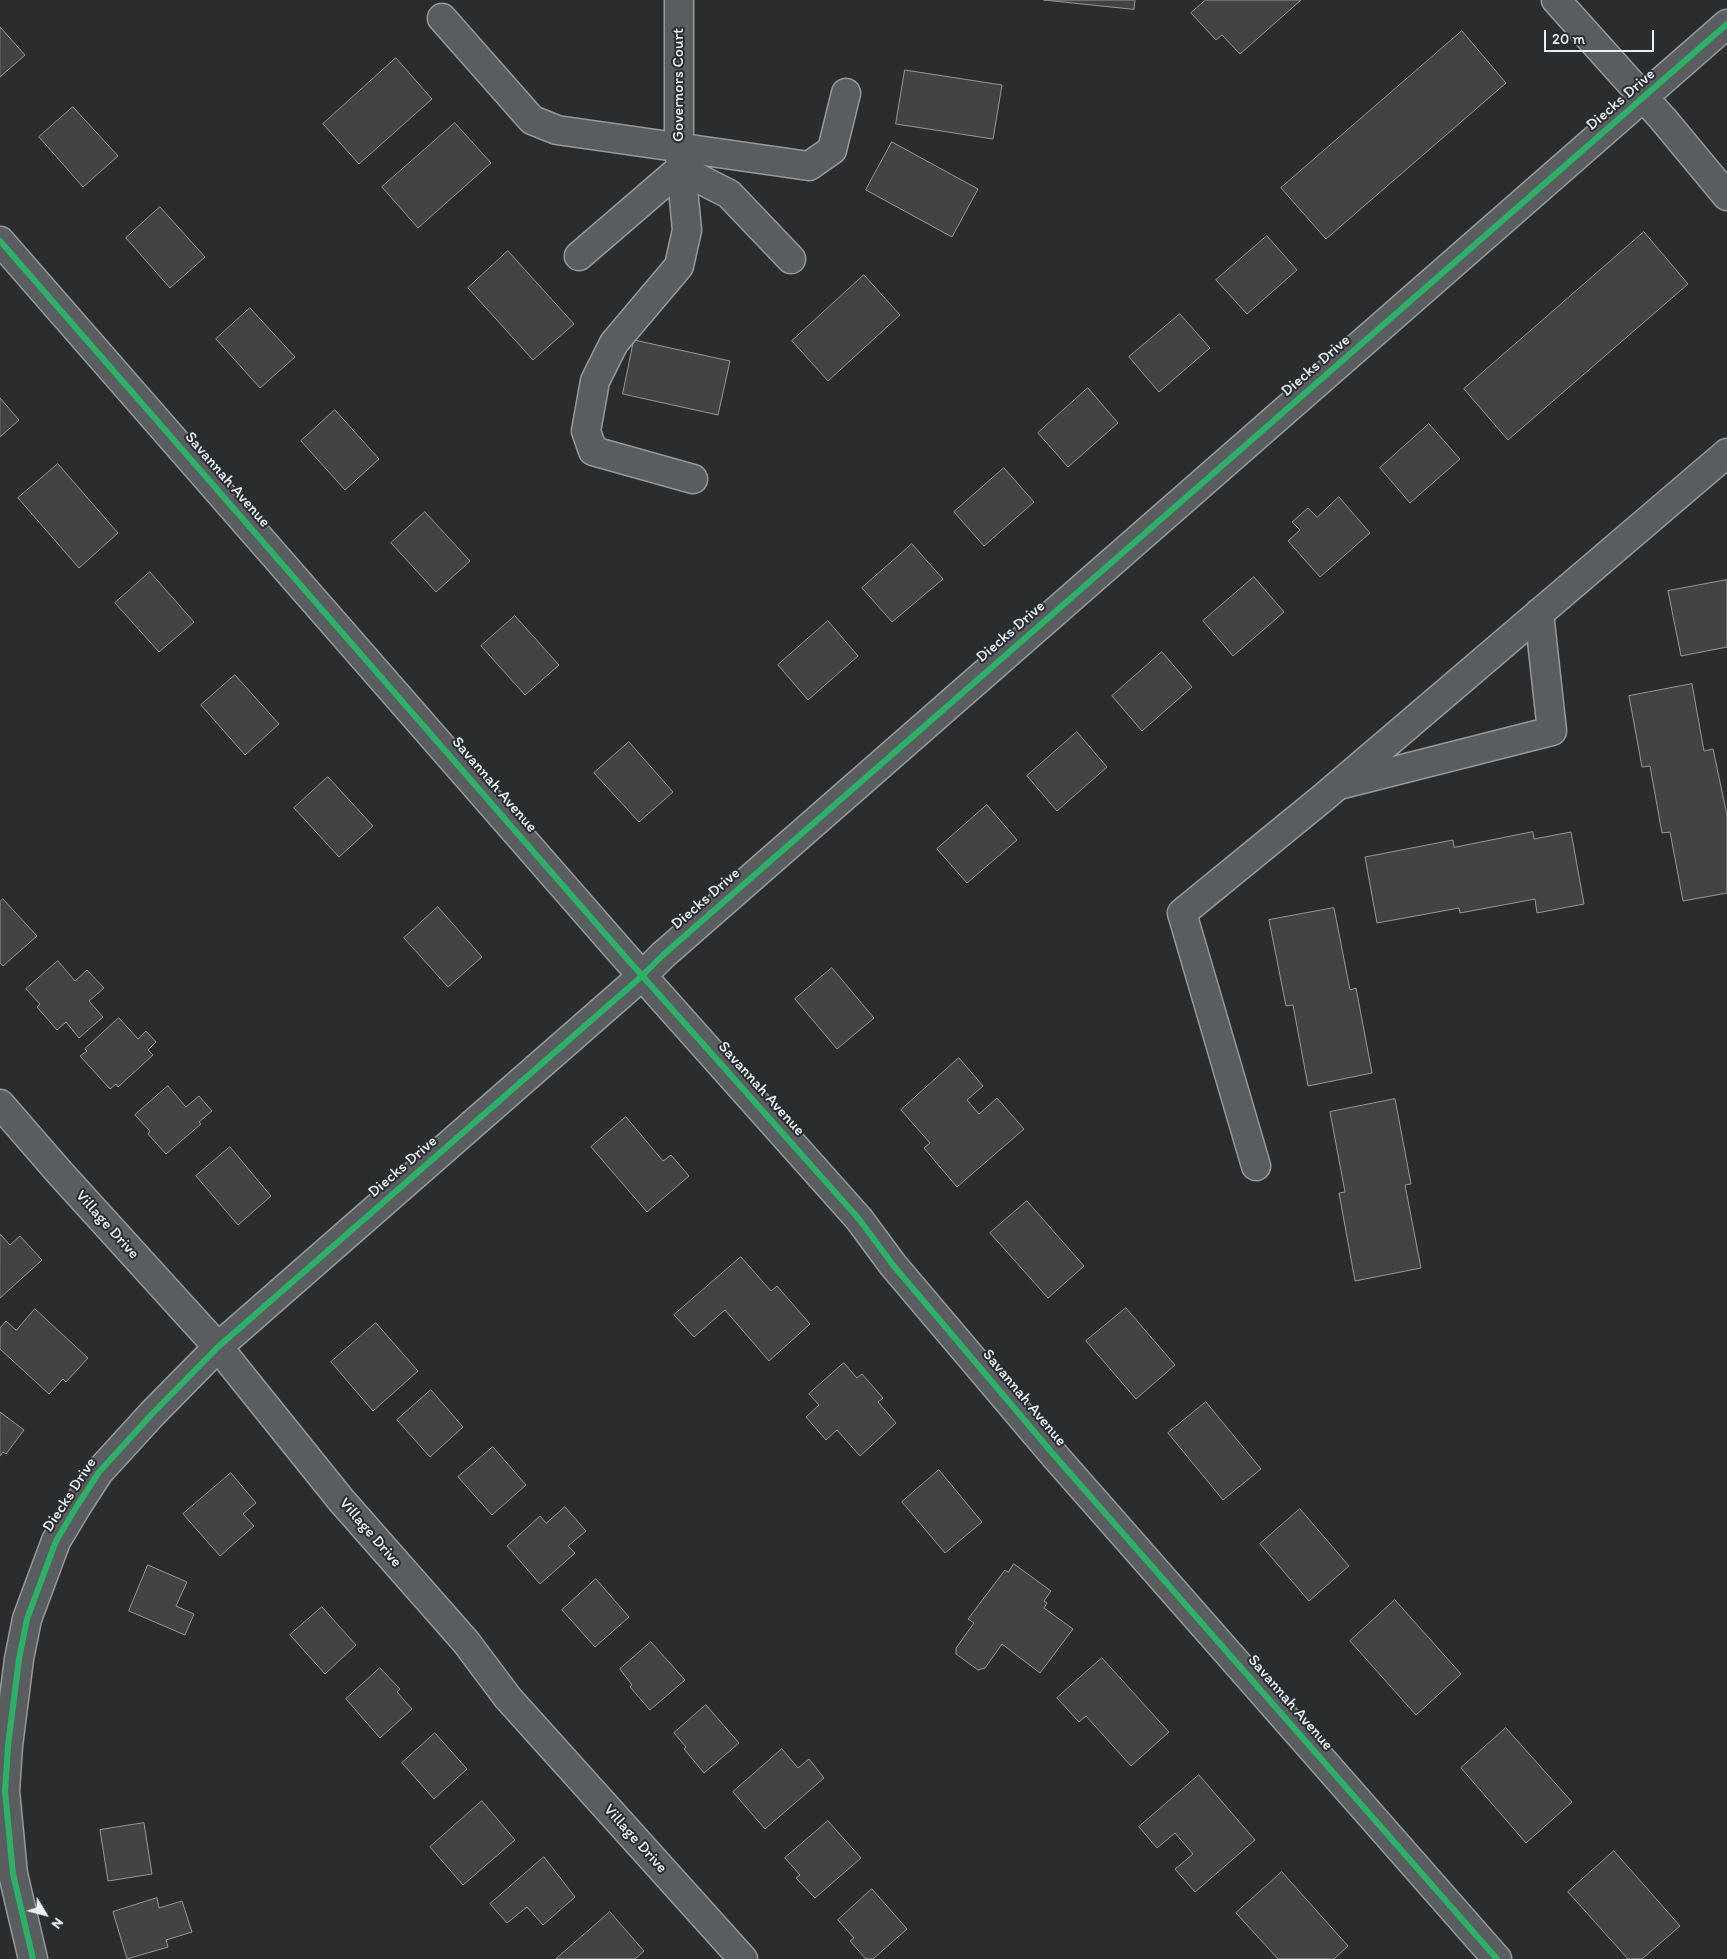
<!DOCTYPE html>
<html>
<head>
<meta charset="utf-8">
<style>
	body { margin:0 }
	#map { position:relative; width:1727px; height:1959px; overflow:hidden; background:#2b2c2d; font-family:Itim,sans-serif }
	canvas { display:block }
	.north { position:absolute; left:20px; top:1889px; width:50px; height:50px; -webkit-text-stroke:4px #2a2d2e; paint-order:stroke; rotate:127deg; font-size:14px; font-weight:700; line-height:20px; text-align:center; color:#e8f1f8 }
	.north::after { content:''; display:block; margin:auto; width:18px; height:22px; background:#e8f1f8; clip-path:polygon(50% 0,100% 100%,50% 72%,0 100%) }
	.scale { position:absolute; left:1544px; top:30px; width:110px; height:22px; box-sizing:border-box; border:2px solid #e8f1f8; border-top:0; padding-left:6px; font-size:15px; line-height:18px; white-space:nowrap; color:#e8f1f8; -webkit-text-stroke:4px #2a2d2e; paint-order:stroke }
</style>
</head>
<body>
<div id="map">
<canvas width="1727" height="1959"></canvas>
<div class="north">N</div>
<div class="scale">20 m</div>
</div>
<script>
const c = document.querySelector('canvas').getContext('2d');
c.lineJoin = 'round';
function fill(path, color) { c.fillStyle = color; c.fill(path, 'evenodd'); }
function trace(path, color, width, dash) { c.strokeStyle = color; c.lineWidth = width; c.lineCap = dash ? 'butt' : 'round'; c.setLineDash(dash || []); c.stroke(path); }
function write(font, color, halo, rows, align = 'center') {
  c.font = font + ' Itim,sans-serif'; c.lineWidth = 4; c.setLineDash([]); c.textBaseline = 'middle'; c.strokeStyle = halo; c.fillStyle = color; for (const [text, x, y, turn = 0] of rows) {
    c.save(); c.translate(x, y); c.rotate((+turn || 0) * Math.PI / 180); c.textAlign = isNaN(turn) ? turn : align; if (halo) c.strokeText(text, 0, 0); c.fillText(text, 0, 0); c.restore();
  }
}
const building = new Path2D(`
	M1044,0h91l-1,9z
	M1206,0h95l-61,54 -18,-19 -6,5 -25,-27z
	M0,27l25,28 -25,22z
	M1462,31l44,52 -180,156 -45,-51z
	M396,58l36,41 -73,65 -36,-40z
	M905,70l97,15 -9,54 -97,-15z
	M73,107l45,49 -35,31 -44,-50z
	M455,123l36,40 -73,65 -36,-41z
	M892,142l86,47 -26,48 -86,-47z
	M160,207l45,50 -35,31 -44,-50z
	M1644,232l44,52 -180,156 -44,-51z
	M1267,236l30,34 -50,44 -31,-34z
	M508,251l66,73 -41,36 -65,-72z
	M864,275l36,40 -72,66 -36,-40z
	M250,308l45,49 -35,31 -44,-49z
	M1180,314l30,34 -51,44 -30,-35z
	M634,340l96,21 -12,54 -95,-21z
	M1088,388l30,35 -50,44 -30,-34z
	M0,398l19,22 -19,17z
	M335,410l44,49 -34,31 -44,-49z
	M1429,424l31,35 -50,44 -30,-35z
	M58,464l60,69 -39,35 -61,-70z
	M1004,468l30,34 -50,44 -30,-34z
	M1339,497l31,36 -50,44 -32,-36 12,-11 -8,-8 16,-14 9,9z
	M425,512l45,49 -34,31 -45,-49z
	M912,544l31,35 -51,43 -30,-34z
	M150,572l44,50 -35,30 -44,-49z
	M1254,577l30,35 -51,44 -30,-35z
	M1727,580v67l-46,9 -13,-65z
	M515,616l44,49 -34,30 -44,-49z
	M828,621l30,35 -50,44 -30,-35z
	M1162,652l30,35 -50,44 -30,-35z
	M235,675l44,49 -34,31 -44,-50z
	M1692,684l12,67 9,-2 14,66v78l-44,8 -13,-69 -8,1 -12,-67 -8,1 -13,-71z
	M1077,732l30,35 -50,44 -30,-35z
	M629,742l44,50 -34,30 -45,-49z
	M328,777l45,49 -34,31 -45,-49z
	M987,805l30,35 -50,43 -30,-34z
	M1533,832l1,7 37,-7 13,72 -47,9 -2,-14 -75,14 -1,-5 -82,15 -12,-66 88,-17 1,7z
	M3,899l34,37 -34,30 -3,-3v-61z
	M438,907l44,50 -34,30 -44,-49z
	M1334,908l16,82 6,-2 16,85 -64,13 -15,-81 -7,1 -17,-86z
	M58,961l17,20 12,-11 17,18 -15,13 14,16 -24,21 -13,-16 -9,8 -20,-23 3,-3 -14,-15z
	M832,968l42,50 -37,31 -42,-50z
	M119,1018l19,21 8,-8 10,11 -8,8 5,5 -35,32 -2,-3 -6,5 -30,-33 7,-5 -2,-2z
	M959,1058l24,28 -16,14 12,14 18,-16 27,31 -67,58 -33,-39 6,-5 -29,-33z
	M168,1086l18,21 13,-11 13,15 -13,11 2,2 -35,30 -18,-20 2,-3 -15,-16z
	M1395,1099l16,85 -6,1 16,83 -66,13 -16,-88 6,-1 -15,-80z
	M626,1117l37,44 8,-6 18,21 -42,36 -56,-65z
	M230,1147l41,49 -33,29 -42,-49z
	M1027,1201l57,65 -36,32 -58,-65z
	M0,1234l10,11 10,-9 22,24 -42,38z
	M741,1257l30,34 6,-5 33,38 -41,37 -44,-51 -31,27 -20,-22z
	M1126,1308l49,57 -39,34 -50,-58z
	M35,1309l53,49 -22,24 -3,-3 -14,15 -49,-45v-21l6,-7 10,9z
	M376,1323l42,48 -45,40 -42,-49z
	M844,1363l13,15 5,-4 21,24 -5,4 18,21 -36,33 -23,-26 -11,10 -20,-23 13,-12 -10,-11z
	M431,1390l32,37 -33,30 -33,-37z
	M1206,1402l55,67 -38,31 -55,-67z
	M0,1412l24,18 -18,24 -3,-2 -3,4z
	M493,1447l33,38 -34,30 -34,-38z
	M939,1470l43,52 -37,31 -43,-51z
	M231,1473l25,30 -13,11 11,12 -34,30 -37,-42z
	M565,1507l21,24 -18,15 7,7 -35,31 -33,-38 33,-30 6,7z
	M1300,1509l49,57 -40,35 -49,-57z
	M1014,1564l37,27 -7,10 3,2 -3,5 29,21 -33,44 -38,-29 -17,24 -7,2 -22,-16v-6l18,-25 -6,-4 37,-49 3,2z
	M148,1565l39,17 -11,24 18,8 -9,21 -56,-24z
	M596,1579l33,38 -34,30 -33,-37z
	M1395,1600l66,74 -45,41 -66,-74z
	M322,1607l34,38 -31,29 -35,-39z
	M651,1642l34,38 -35,30 -20,-23 2,-2 -12,-16z
	M1102,1658l67,74 -38,34 -45,-50 -7,6 -22,-24z
	M380,1668l20,21 -3,3 15,17 -32,29 -34,-39z
	M706,1705l33,38 -35,30 -20,-24 2,-2 -12,-14z
	M1506,1728l66,74 -46,41 -65,-75z
	M435,1733l32,36 -33,30 -32,-36z
	M782,1749l16,19 11,-9 15,19 -59,51 -32,-37z
	M1199,1775l56,65 -60,52 -20,-23 18,-15 -18,-21 -18,15 -18,-21z
	M482,1801l33,39 -52,45 -33,-38z
	M828,1821l33,37 -46,40 -19,-20 4,-3 -15,-17z
	M144,1823l8,51 -44,7 -8,-51z
	M1614,1851l66,75 -38,33h-14l-60,-67z
	M544,1857l31,40 -32,28 -16,-18 -20,16 -17,-19z
	M1282,1872l66,74 -14,13h-56l-42,-46z
	M872,1889l35,40 -34,30h-7l-16,-18 4,-3 -16,-18z
	M157,1898l2,10 23,-7 10,31 -26,8 2,7 -41,12 -14,-47z
	M610,1912l34,39 -9,8h-79z`);
fill(building, '#424344');
trace(building, '#96989a', 1);
const minor = new Path2D(`
	M679,0v148l8,82 -8,36 -65,77 -19,38 -9,50 7,20 100,28
	M1556,0l107,119 64,77
	M442,18l90,102 25,10 252,36 23,-16 14,-57
	M680,169l49,25 62,65
	M0,241l621,711 238,267 34,46 161,190 443,504
	M579,256l101,-87
	M1343,784l209,-53 -13,-118
	M0,1104l60,69 158,174 123,153 125,142 42,56 235,261
	M1256,1166l-74,-253 142,-116 403,-344
	M33,1959l-20,-85 -8,-83 3,-45 11,-87 8,-40 29,-78 21,-35 22,-34 53,-58 66,-67 424,-371 21,-21 1064,-931`);
trace(minor, '#96989a', 31);
trace(minor, '#5a5d60', 28);
trace(new Path2D(`
	M0,241l621,711 238,267 34,46 161,190 443,504
	M33,1959l-20,-85 -8,-83 3,-45 11,-87 8,-40 29,-78 21,-35 22,-34 53,-58 66,-67 424,-371 21,-21 1064,-931`), '#2db169', 6);
write('16px', '#e8f1f8', '#2a2d2e', [
	["Governors Court",679,85,-90],
	["Diecks Drive",1621,100,-41],
	["Diecks Drive",1316,366,-41],
	["Savannah Avenue",227,480,49],
	["Diecks Drive",1011,632,-41],
	["Savannah Avenue",494,785,49],
	["Diecks Drive",706,899,-41],
	["Savannah Avenue",761,1089,48],
	["Diecks Drive",403,1167,-41],
	["Village Drive",107,1225,48],
	["Savannah Avenue",1024,1398,50],
	["Diecks Drive",70,1495,-57],
	["Village Drive",370,1533,49],
	["Savannah Avenue",1290,1703,49],
	["Village Drive",635,1839,48]
]);
</script>
</body>
</html>
